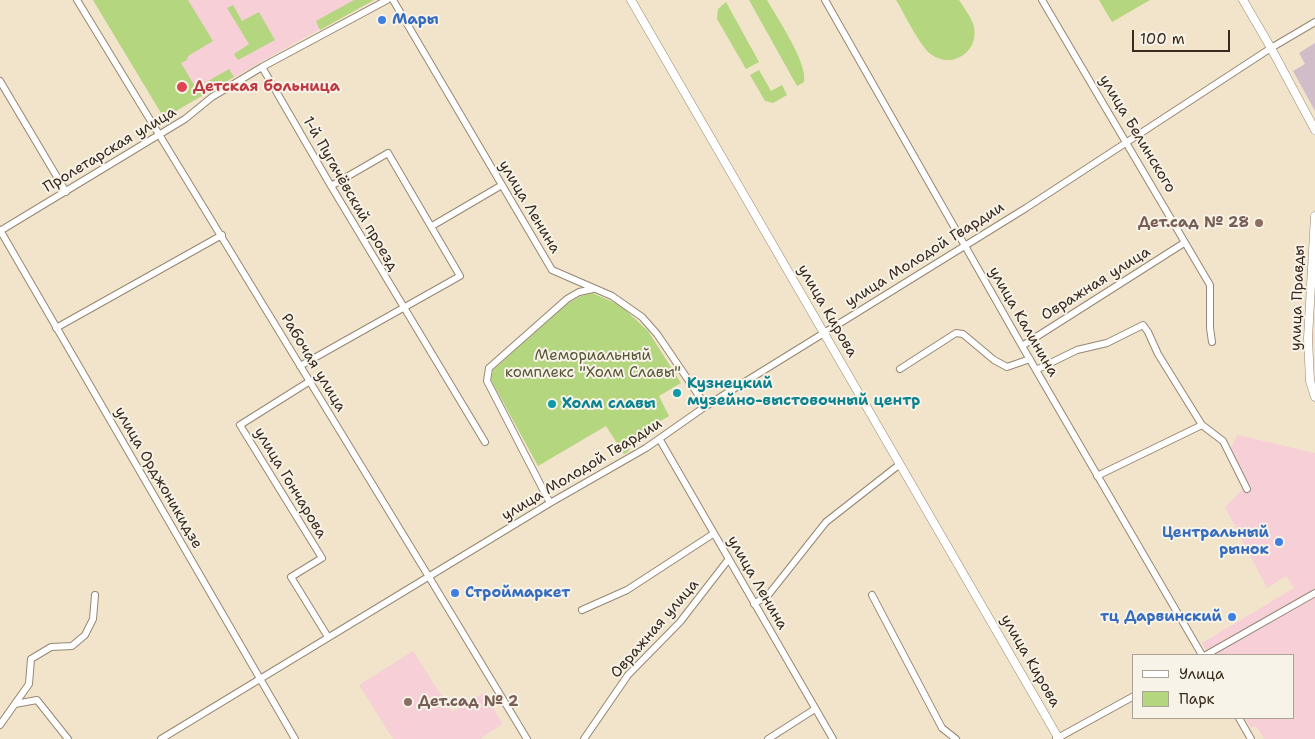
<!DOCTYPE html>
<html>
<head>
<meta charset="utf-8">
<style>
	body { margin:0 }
	#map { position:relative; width:1315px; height:739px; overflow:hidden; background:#f1e4ca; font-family:"Shantell Sans",sans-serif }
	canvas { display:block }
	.legend { position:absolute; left:1132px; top:654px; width:162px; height:65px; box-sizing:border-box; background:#f7f3e8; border:1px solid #aca397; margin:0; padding:6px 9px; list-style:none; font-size:15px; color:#3b2a1e }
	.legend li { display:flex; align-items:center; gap:10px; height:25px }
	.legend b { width:25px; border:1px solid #aca397 }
	.scale { position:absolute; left:1132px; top:30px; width:98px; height:22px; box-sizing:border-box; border:2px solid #3b2a1e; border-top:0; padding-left:6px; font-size:15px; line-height:18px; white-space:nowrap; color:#3b2a1e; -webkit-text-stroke:4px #f7f3e8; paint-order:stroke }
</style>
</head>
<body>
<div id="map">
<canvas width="1315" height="739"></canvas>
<ul class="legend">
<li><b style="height:6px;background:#fff"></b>Улица</li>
<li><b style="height:14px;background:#b3d67e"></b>Парк</li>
</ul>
<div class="scale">100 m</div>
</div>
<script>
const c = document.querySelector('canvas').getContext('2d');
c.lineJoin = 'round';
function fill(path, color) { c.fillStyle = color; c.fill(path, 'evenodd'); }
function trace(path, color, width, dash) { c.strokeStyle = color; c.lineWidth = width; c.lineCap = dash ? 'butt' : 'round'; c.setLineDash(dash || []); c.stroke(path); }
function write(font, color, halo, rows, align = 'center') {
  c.font = font + ' "Shantell Sans",sans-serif'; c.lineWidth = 4; c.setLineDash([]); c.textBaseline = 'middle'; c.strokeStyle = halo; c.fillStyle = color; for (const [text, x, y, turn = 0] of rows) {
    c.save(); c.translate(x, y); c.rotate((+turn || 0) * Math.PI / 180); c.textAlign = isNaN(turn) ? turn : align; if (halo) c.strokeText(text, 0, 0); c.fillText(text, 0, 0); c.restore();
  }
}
fill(new Path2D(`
	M93,0h280l-100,55 -109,63z
	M1237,435l78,18v286h-51l-8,-13 -5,2 -6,-10h49v-63h-85l-7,-12 92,-55 -8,-12 -19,12 -42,-81 21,-21 -17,-33z
	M413,651l39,61 33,-20 17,32 -22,15h-87l-34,-54z`), '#f6cfd7');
fill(new Path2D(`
	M1315,43v68l-22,-40 12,-7 -6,-11z`), '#d1bdc9');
fill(new Path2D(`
	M93,0h95l25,41 -25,15 -1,4 -6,3 15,25 33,-19 5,8 -70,41z
	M354,0h20l-54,30 -4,-9z
	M749,0h18c10,18 41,63 37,82l-7,4z
	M896,0h63c5,8 13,18 15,27 5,25 -22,42 -42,28 -13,-9 -27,-41 -36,-55z
	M1099,0h51l-38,22z
	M726,2l33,60 -13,7 -29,-50 1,-10z
	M233,5l9,16 17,-9 16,28 -37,20 -4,-6 15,-10 -22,-36z
	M759,70l12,21 11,-6 5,10 -14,8 -8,-2 -15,-26z
	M592,293l28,12 28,26 33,52 -22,13 10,20 -38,22 -2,13 -5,3 -18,-28 -68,40 -47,-86 2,-10 74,-66 14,-8z`), '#b3d67e');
const minor = new Path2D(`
	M77,0l352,577 98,162
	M393,0l159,270 60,26 30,21 15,17 49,72
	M825,0l197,346 180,309
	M1042,0l168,285v43l2,14
	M262,67l69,119 154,256
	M0,81l66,111
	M432,226l70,-41
	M0,230l295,509
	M0,231l185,-112 27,-22 50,-30 125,-67
	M56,328l166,-93
	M1022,346l162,-103
	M300,366l160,-90 -72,-123 -57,33
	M900,369l56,-36 7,1 31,26 13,7 23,-8
	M1036,370l41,-20 30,-7 36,-18 5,7 10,22 44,71 21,16 24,48
	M310,381l-70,44 82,133 -31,19 37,60
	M660,440l173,299
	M1097,476l105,-51
	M550,503l-63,-122 2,-13 78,-69 12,-7 14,-3
	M872,595l70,133 14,11
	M754,604l15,-10 57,-72 74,-58
	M582,610l45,-20 86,-56
	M1206,655l109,-62
	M15,704l22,-4 31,39
	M1239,718l12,21
	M0,725l29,-41 2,-25 20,-12 21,-1 13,-11 8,-16 2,-24
	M161,739l389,-236 96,-55 60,-42 320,-198 245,-160 44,-26
	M584,739l44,-64 52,-53 48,-62
	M768,739l47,-30
	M1056,739l78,-43`);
const tertiary = new Path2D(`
	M631,0l428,739
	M1243,0l28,48 44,82
	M1315,216l-7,122 2,43 5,16`);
trace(minor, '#968774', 8);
trace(tertiary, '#968774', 9);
trace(minor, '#fff', 6);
trace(tertiary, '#fff', 8);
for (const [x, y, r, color] of [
	[382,20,5,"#3f7fe0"],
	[182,87,6,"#e0444e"],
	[1259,223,5,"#8d6e63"],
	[677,393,5,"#0f9aa8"],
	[552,404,5,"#0f9aa8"],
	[1279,542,5,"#3f7fe0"],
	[455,593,5,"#3f7fe0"],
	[1232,617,5,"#3f7fe0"],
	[408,702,5,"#8d6e63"]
]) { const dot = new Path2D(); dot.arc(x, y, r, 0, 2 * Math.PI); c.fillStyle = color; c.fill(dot); trace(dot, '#f7f3e8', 2); }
write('bold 15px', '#366cbe', '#f7f3e8', [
	["Мары",392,20],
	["Центральный",1269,533,"right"],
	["рынок",1269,550,"right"],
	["Строймаркет",465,593],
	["тц Дарвинский",1222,617,"right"]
], 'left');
write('bold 15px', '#be3a42', '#f7f3e8', [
	["Детская больница",193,87]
], 'left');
write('15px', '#3b2a1e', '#f7f3e8', [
	["улица Белинского",1137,134,59],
	["Пролетарская улица",110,150,-31],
	["1-й Пугачёвский проезд",350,194,60],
	["улица Ленина",529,207,59],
	["улица Молодой Гвардии",925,255,-32],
	["Овражная улица",1096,284,-32],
	["улица Правды",1298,298,-88],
	["улица Кирова",827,311,60],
	["улица Калинина",1023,322,60],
	["Рабочая улица",313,363,59],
	["улица Молодой Гвардии",582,470,-31],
	["улица Орджоникидзе",158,478,60],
	["улица Гончарова",290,483,59],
	["улица Ленина",757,583,60],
	["Овражная улица",655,629,-49],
	["улица Кирова",1030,661,60]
]);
write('bold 15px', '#785e54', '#f7f3e8', [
	["Дет.сад № 28",1249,223],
	["Дет.сад № 2",418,702,"left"]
], 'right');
write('15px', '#595536', '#f7f3e8', [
	["Мемориальный",593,356],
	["комплекс \"Холм Славы\"",593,373]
]);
write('bold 15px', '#0d838f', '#f7f3e8', [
	["Кузнецкий",687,384],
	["музейно-выстовочный центр",687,401],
	["Холм славы",562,404]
], 'left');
</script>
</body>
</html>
